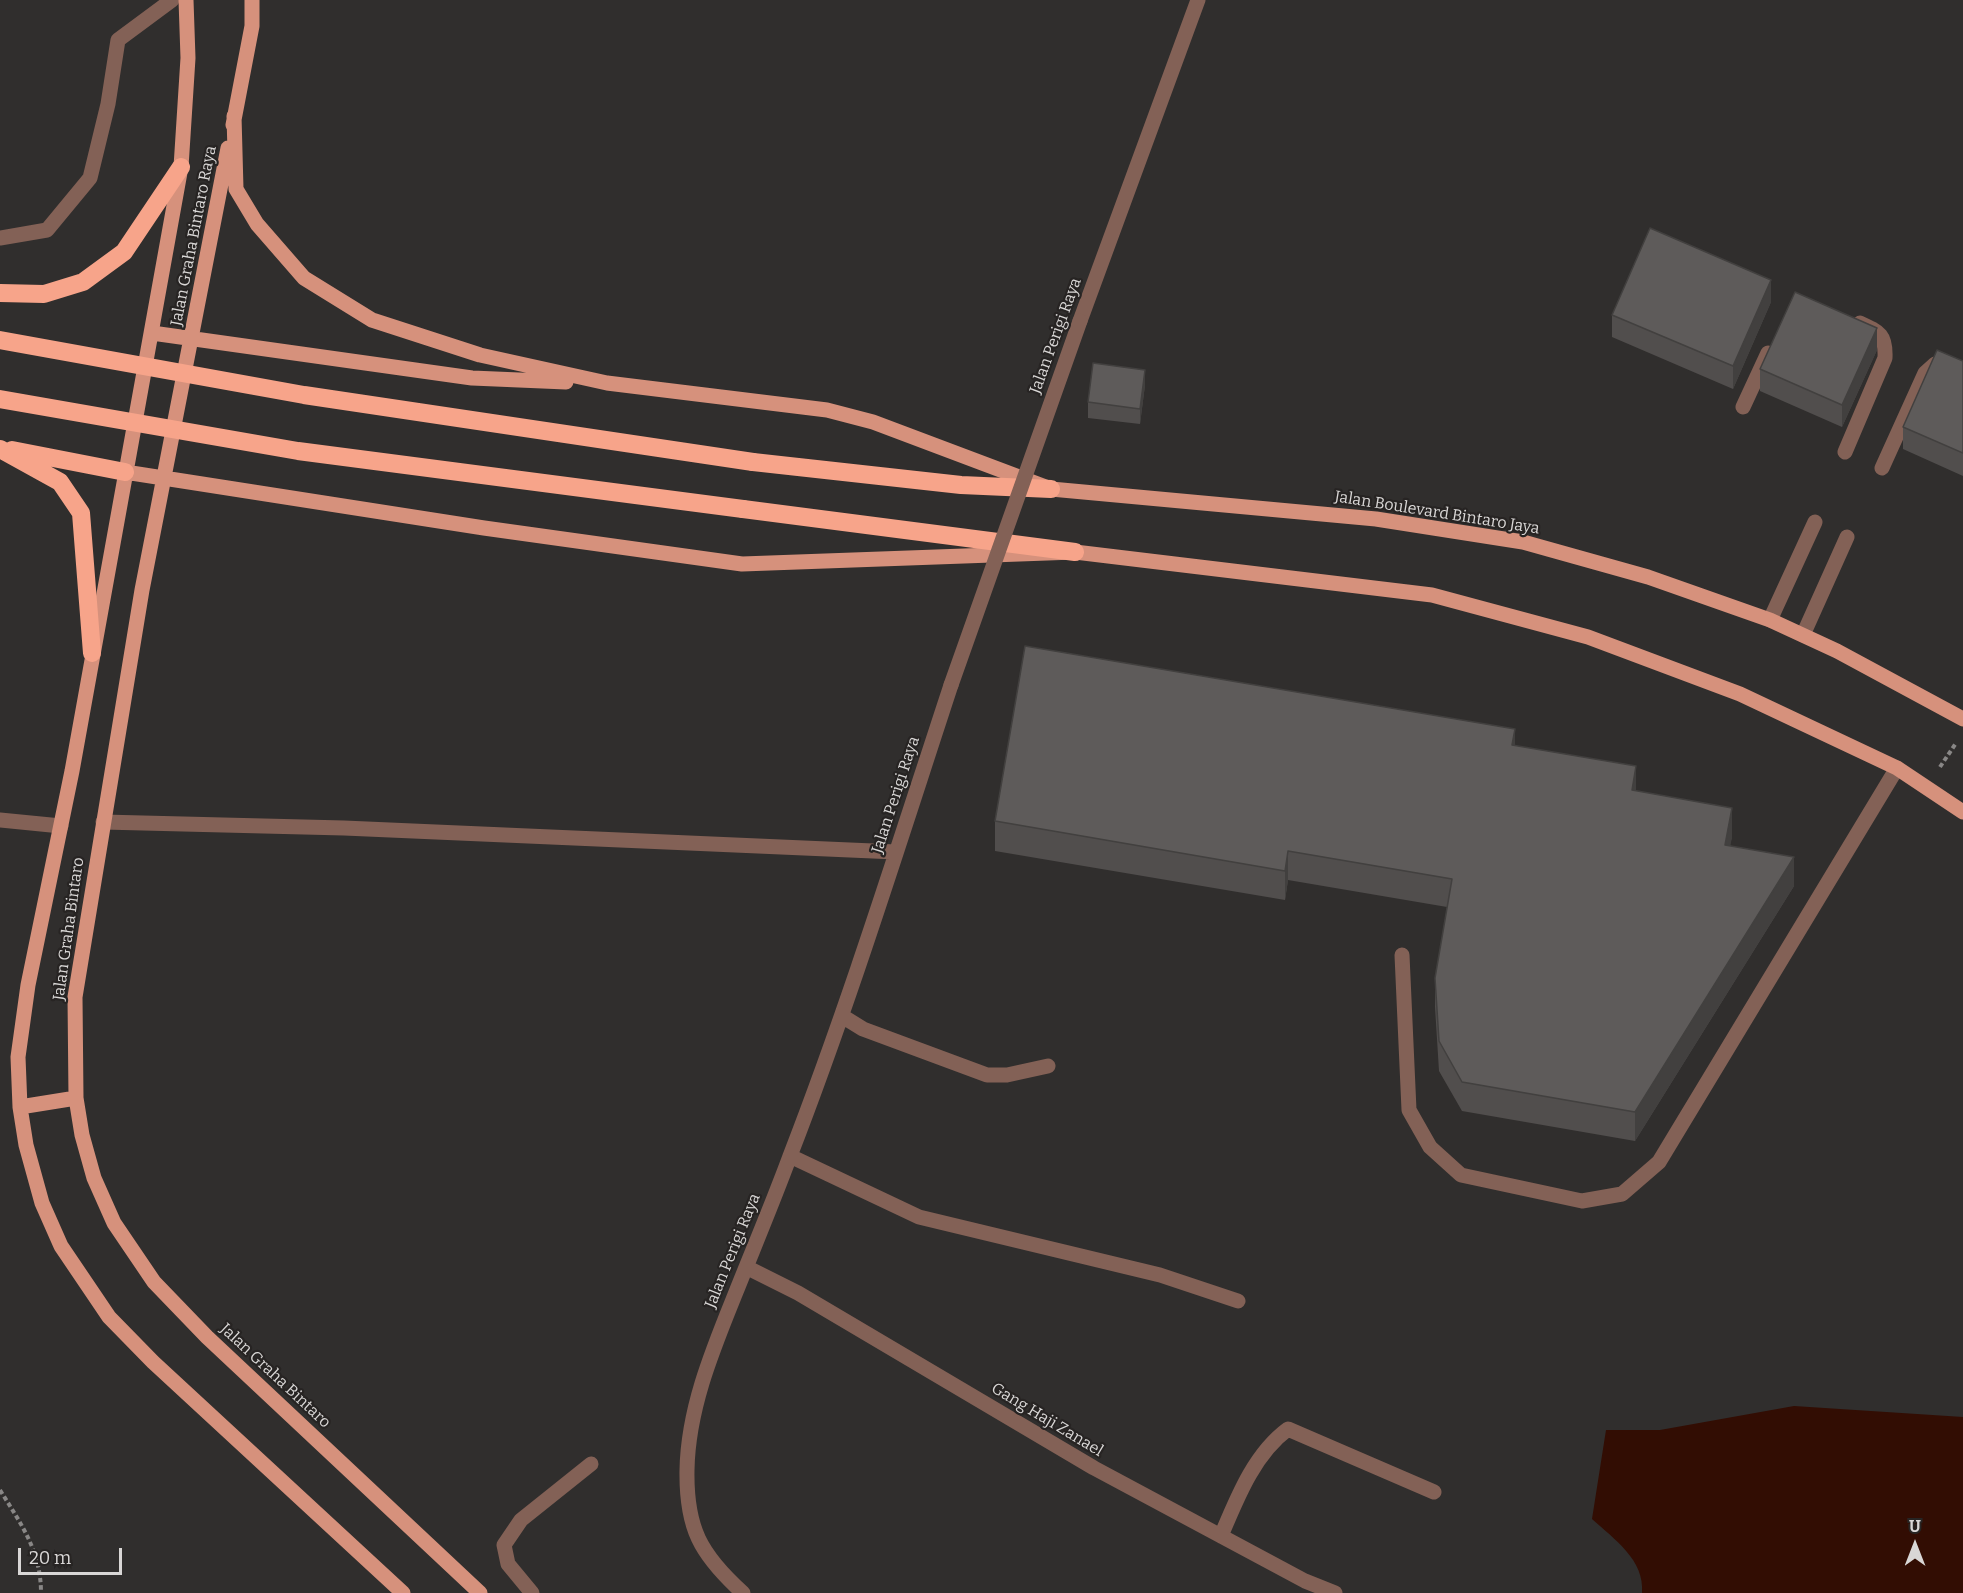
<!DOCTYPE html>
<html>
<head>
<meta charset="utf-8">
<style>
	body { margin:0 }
	#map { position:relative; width:1963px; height:1593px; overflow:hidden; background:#302e2d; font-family:Bitter,serif }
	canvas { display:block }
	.north { position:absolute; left:1885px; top:1515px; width:60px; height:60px; -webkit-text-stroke:4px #272423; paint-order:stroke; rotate:0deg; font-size:16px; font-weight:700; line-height:24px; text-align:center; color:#d9d7d6 }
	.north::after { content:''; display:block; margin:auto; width:21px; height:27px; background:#d9d7d6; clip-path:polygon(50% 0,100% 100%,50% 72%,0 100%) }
	.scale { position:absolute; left:18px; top:1548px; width:104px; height:27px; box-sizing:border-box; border:3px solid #d9d7d6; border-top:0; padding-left:8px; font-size:18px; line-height:21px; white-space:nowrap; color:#d9d7d6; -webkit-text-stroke:4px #272423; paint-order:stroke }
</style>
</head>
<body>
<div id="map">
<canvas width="1963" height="1593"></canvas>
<div class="north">U</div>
<div class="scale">20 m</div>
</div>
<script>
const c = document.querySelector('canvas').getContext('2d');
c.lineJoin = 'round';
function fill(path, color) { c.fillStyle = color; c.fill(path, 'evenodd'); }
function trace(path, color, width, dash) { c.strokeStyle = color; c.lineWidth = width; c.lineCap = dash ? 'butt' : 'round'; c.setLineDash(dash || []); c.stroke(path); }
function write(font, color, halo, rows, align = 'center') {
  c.font = font + ' Bitter,serif'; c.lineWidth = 4.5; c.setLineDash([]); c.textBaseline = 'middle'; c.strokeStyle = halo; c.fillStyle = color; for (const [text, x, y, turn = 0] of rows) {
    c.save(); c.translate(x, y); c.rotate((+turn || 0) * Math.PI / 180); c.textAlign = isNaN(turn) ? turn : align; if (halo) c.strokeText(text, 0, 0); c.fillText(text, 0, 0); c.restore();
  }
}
fill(new Path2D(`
	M1794,1406l169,11v176h-321c3,-33 -28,-54 -50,-74l14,-89h54z`), '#320d03');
trace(new Path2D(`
	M1940,767l16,-24
	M0,1490c21,34 41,61 41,103`), '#898786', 4, [4.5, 3]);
trace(new Path2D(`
	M0,238l47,-8 43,-52 18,-74 10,-64 54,-40
	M1080,321l118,-321
	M1743,407l25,-54
	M1845,452l40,-94c1,-23 -5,-26 -25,-35
	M1882,468l43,-95 10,-9 13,1 15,6
	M1770,620l45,-98
	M1803,635l44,-98
	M0,820l61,6
	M103,822l241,6 552,24
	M1402,955l7,155 21,37 31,28 121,26 40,-7 37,-32 238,-394
	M842,1016l21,13 124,46h20l41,-9
	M790,1156l129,61 241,58 78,26
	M746,1267l52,26 296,175 211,113 30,12
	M1221,1536c16,-38 33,-82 67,-107l146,63
	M532,1593l-24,-29 -4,-19 17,-25 70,-56
	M743,1593c-43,-39 -57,-65 -56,-123 1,-62 26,-121 49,-178 18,-45 37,-90 54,-136 60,-155 109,-313 161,-471`), '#836156', 15);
trace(new Path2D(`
	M186,0l2,58 -7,109 -109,604 -44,214 -10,72 2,50 6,38 16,58 19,43 48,71 44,45 250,231
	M234,116l2,73 21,35 47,54 68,42 108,35 127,28 220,27 46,12 178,67 325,30 147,23 125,35 122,43 67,31 126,68
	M233,125l19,-99v-26
	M228,148l-86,442 -67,407 1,101 6,37 12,43 20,45 40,59 53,55 273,256
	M152,333l320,45 94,4
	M125,472l359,56 258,36 333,-12 357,43 156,42 152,57 157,74 66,44
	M20,1107l56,-9`), '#d6917c', 15);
trace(new Path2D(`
	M0,293l44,1 39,-12 41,-30 57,-85
	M0,449l60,33 21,31 11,140
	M12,450l113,22
	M753,462l208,23 90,4
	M743,509l332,43`), '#f7a48a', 18);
trace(new Path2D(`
	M951,685l129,-364`), '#836156', 15);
trace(new Path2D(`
	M0,340l304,55 449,67
	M0,399l298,52 445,58`), '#f7a48a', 18);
fill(new Path2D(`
	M1771,302l-38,87 -121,-52v-22z
	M1877,350l-35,77 -82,-36v-22z
	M1963,361v115l-60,-27v-22z
	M1145,385l-5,39 -52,-6v-16z
	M1515,746l121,45 96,46 -2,8 64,41 -159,255 -173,-30 -23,-40 -4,-64v-29l12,-71 -159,-27 -3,20 -290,-49v-30z`), '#514e4d');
fill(new Path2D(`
	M1771,280v22l-38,87v-23z
	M1877,328v22l-35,77v-22z
	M1145,370v15l-5,39v-15z
	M1515,729v30l-3,-14z
	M1636,766v30l-4,-6z
	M1732,808v29l-7,37v-29z
	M1288,851v29l-3,20v-29z
	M1794,857v29l-159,255v-29z`), '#42403f');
const building = new Path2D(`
	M1650,228l121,52 -38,86 -121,-51z
	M1795,292l82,36 -35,77 -82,-36z
	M1937,350l26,11v92l-60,-26z
	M1093,363l52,7 -5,39 -52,-7z
	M1025,646l490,83 -3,16 124,21 -4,24 100,18 -7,37 69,12 -159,255 -173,-30 -23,-41 -4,-63 17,-99 -164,-28 -3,20 -290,-50z`);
fill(building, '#5e5b5a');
trace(building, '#42403f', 1.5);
write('16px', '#d9d7d6', '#272423', [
	["Jalan Graha Bintaro Raya",194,236,-79],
	["Jalan Perigi Raya",1056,336,-70],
	["Jalan Boulevard Bintaro Jaya",1437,513,9],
	["Jalan Perigi Raya",896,795,-72],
	["Jalan Graha Bintaro",69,929,-82],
	["Jalan Perigi Raya",733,1251,-68],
	["Jalan Graha Bintaro",275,1376,43],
	["Gang Haji Zanael",1047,1420,31]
]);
</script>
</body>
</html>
